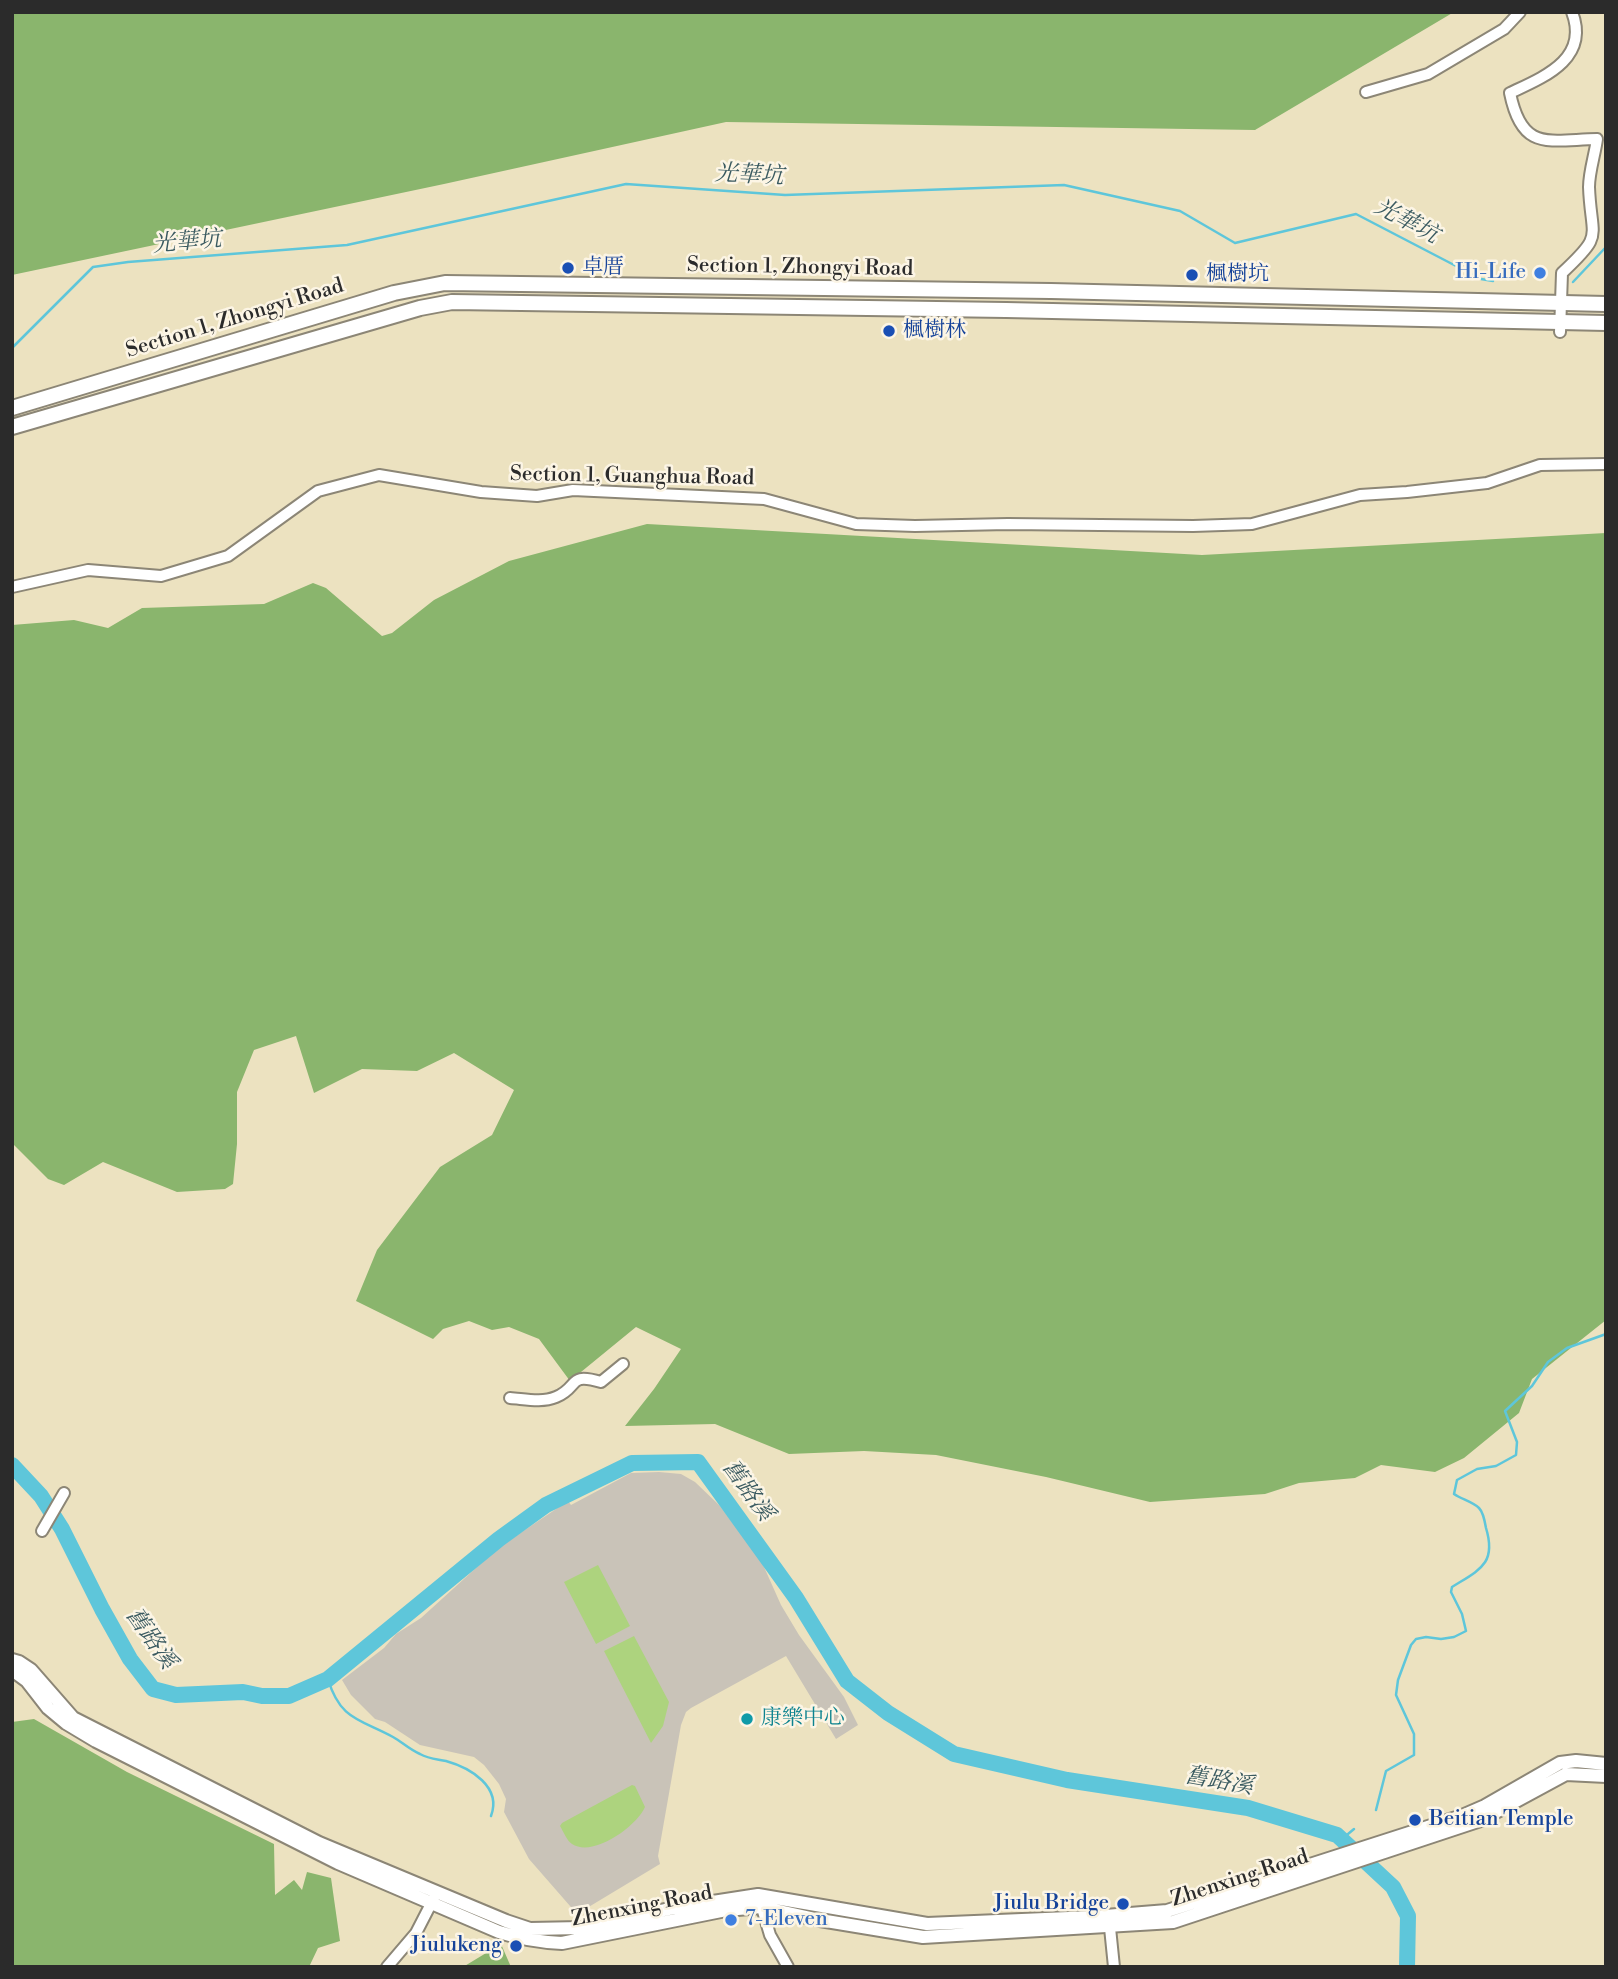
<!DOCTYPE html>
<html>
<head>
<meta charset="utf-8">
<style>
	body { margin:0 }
	#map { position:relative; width:1618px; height:1979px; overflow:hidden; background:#ece2c0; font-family:"Libre Bodoni",serif }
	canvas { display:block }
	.frame { position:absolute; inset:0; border:14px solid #2b2b2b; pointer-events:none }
</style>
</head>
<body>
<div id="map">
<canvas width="1618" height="1979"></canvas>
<div class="frame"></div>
</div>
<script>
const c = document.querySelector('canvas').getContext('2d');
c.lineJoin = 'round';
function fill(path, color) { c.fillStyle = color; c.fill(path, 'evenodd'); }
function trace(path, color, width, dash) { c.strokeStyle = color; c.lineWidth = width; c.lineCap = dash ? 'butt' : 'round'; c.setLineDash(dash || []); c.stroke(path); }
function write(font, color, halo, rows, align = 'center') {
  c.font = font + ' "Libre Bodoni","Noto Serif TC",serif'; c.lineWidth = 5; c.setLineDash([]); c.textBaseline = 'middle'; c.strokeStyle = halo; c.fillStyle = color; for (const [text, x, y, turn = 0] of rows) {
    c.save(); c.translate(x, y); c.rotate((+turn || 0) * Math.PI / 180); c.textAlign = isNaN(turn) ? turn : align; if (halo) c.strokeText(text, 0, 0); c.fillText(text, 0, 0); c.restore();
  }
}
fill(new Path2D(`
	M659,1472l22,2 14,8 24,23 41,53 21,47 18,30 45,62 14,28 -22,14 -50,-83 -95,52 -5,4 -5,13 -23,131 2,8 -83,50 -48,-55 -25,-47 2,-13 -7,-15 -15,-19 -10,-8 -54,-12 -35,-23 -10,-3 -24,-24 -9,-15 42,-32 12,-14 25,-16 77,-70 70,-47 3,4 60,-32z`), '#c9c3b8');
fill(new Path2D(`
	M598,1565l32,61 -34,18 -32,-62z
	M634,1636l35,66 -6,24 -12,17 -47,-92z
	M632,1785l3,1 10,21c-8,19 -52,51 -73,37 -5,-3 -9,-13 -12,-18l2,-3z`), '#add37e');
fill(new Path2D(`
	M12,12h1442l-199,118 -529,-8 -282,62 -432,91z
	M647,524l555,31 404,-22v787l-74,59 -13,34 -55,45 -29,14 -54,-7 -26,13 -56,5 -34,11 -115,8 -104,-25 -110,-22 -72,-4 -75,3 -74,-30 -90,2 29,-37 27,-40 -45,-22 -66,54 -31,-42 -30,-12 -17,3 -23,-9 -26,8 -10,10 -77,-38 21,-51 63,-83 52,-32 22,-45 -60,-37 -37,18 -55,-2 -48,24 -18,-57 -42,14 -17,42v52l-4,40 -8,5 -48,3 -74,-30 -39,23 -16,-6 -36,-36v-518l62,-5 34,8 34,-20 122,-4 49,-21 13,5 56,48 10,-3 42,-33 75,-39z
	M34,1719l93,53 147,72 1,51 19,-15 8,10 5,-18 24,6 9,63 -22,7 -9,19h-297v-245z
	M501,1944l10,23h-48z`), '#8ab56d');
trace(new Path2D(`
	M1573,282l33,-35
	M12,348l81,-81 35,-5 219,-17 279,-61 159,11 279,-10 116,26 55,32 121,-29 125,65 12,2
	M328,1679c12,41 32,40 65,58 9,5 17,13 27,17 9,5 17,5 26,7 25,7 56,26 45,55
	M1376,1810l10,-39 28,-16v-21l-18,-39 2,-15 13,-35 5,-6 10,-2 15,2 13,-2 12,-6 -4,-17 -11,-22 1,-5c27,-17 45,-23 34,-59 -1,-6 -3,-16 -7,-20 -6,-6 -18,-9 -25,-14l3,-14 20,-11 19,-3 20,-11 1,-13 -12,-31 27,-25 16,-24 19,-14 39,-14
	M1342,1839l12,-10`), '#5ec6da', 2.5);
trace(new Path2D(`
	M12,1465l29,31 21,33 40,80 28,50 23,30 23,6 67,-3 19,4h27l39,-17 171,-140 47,-34 86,-42 66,-1 98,136 51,83 41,32 66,41 113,26 181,28 89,27 56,52 15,29 -1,51`), '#5ec6da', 16);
const minor = new Path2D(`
	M1366,92l62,-18 76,-45 16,-17
	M1560,332l2,-59c43,-40 29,-33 27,-86 0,-15 6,-33 8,-48 -49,1 -75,13 -87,-46 34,-16 80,-34 62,-81
	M12,587l76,-17 73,6 67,-20 90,-65 61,-16 102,17 56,4 36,-6 191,9 92,25 59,2 93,-2 185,2 59,-2 108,-29 47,-3 80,-9 53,-18 66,-1
	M510,1398c15,1 32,5 46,-1 24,-10 11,-25 45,-15l22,-18
	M42,1531l22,-38
	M760,1901l10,34 18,32
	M1109,1918l5,49
	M387,1967l29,-34 18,-35`);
const tertiary = new Path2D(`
	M12,1660l7,2 12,8 42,48 246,125 187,78 24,8 51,-1 93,-20 84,-13 169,29 166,-7 74,-6 295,-95 23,-10 75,-43 16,-2 30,3
	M12,1670l15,11 21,27 18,15 30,18 242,122 161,69c22,7 40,10 63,11l164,-33 35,-3 59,13 103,17 250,-15 308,-102 85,-46 40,2`);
const secondary = new Path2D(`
	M12,408l382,-115 51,-10 606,8 555,13
	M12,427l408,-119 32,-6 554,8 600,13`);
trace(minor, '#8c8676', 14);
trace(tertiary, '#8c8676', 16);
trace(secondary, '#8c8676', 18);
trace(minor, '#fff', 10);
trace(tertiary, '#fff', 12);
trace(secondary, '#fff', 14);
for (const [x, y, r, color] of [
	[568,268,7,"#1a4fb4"],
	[1540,273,7,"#3f7fe0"],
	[1192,275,7,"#1a4fb4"],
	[889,331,7,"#1a4fb4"],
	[747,1719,7,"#0f9aa8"],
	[1415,1820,7,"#1a4fb4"],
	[1123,1904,7,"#1a4fb4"],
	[731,1920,7,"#3f7fe0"],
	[516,1946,7,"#1a4fb4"]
]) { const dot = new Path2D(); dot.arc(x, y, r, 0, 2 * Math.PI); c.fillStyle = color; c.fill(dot); trace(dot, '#fcf5e5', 2.5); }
write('21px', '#164399', '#fcf5e5', [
	["卓厝",582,268],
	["楓樹坑",1206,275],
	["楓樹林",903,331],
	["Beitian Temple",1429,1820],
	["Jiulu Bridge",1109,1904,"right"],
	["Jiulukeng",502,1946,"right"]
], 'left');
write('21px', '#2b2b2b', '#fcf5e5', [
	["Section 1, Zhongyi Road",800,268,1],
	["Section 1, Zhongyi Road",235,319,-17],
	["Section 1, Guanghua Road",632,477,1],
	["Zhenxing Road",1240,1879,-18],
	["Zhenxing Road",642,1907,-11]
]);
write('21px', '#366cbe', '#fcf5e5', [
	["Hi-Life",1526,273],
	["7-Eleven",745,1920,"left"]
], 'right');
write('21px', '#0d838f', '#fcf5e5', [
	["康樂中心",761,1719]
], 'left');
write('italic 23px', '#3a5a60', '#fcf5e5', [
	["光華坑",749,176,3],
	["光華坑",1406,222,28],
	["光華坑",187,243,-5],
	["舊路溪",747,1491,54],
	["舊路溪",150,1639,55],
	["舊路溪",1219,1782,10]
]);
</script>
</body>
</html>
